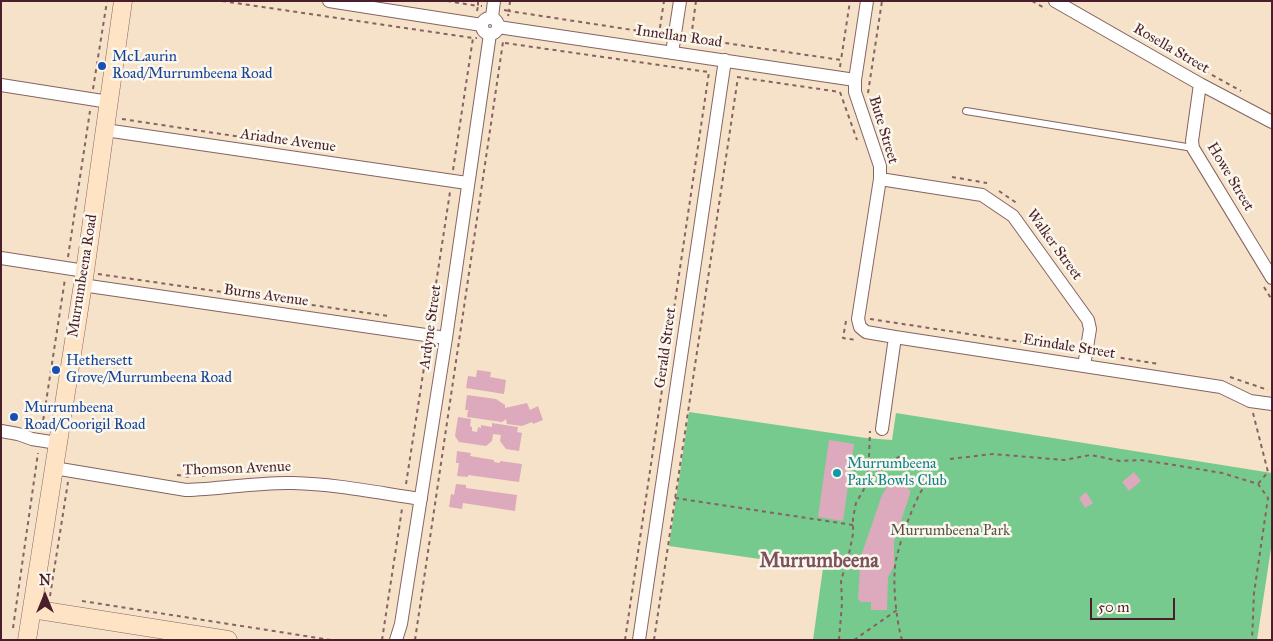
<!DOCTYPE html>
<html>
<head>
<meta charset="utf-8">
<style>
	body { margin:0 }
	#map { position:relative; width:1273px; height:641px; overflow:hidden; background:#f5e2c8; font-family:"IM FELL Great Primer",serif }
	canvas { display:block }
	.frame { position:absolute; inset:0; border:2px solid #4a1f2b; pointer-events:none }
	.north { position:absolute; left:20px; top:571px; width:50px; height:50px; -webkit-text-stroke:4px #fbf7ec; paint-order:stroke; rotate:0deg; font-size:14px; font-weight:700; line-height:20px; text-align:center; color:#4a1f2b }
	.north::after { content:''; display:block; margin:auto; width:18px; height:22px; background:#4a1f2b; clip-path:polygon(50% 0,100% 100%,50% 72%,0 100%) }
	.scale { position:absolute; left:1090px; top:598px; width:85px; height:22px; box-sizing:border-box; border:2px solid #4a1f2b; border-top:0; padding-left:6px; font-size:15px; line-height:18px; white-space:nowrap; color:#4a1f2b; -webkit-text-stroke:4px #fbf7ec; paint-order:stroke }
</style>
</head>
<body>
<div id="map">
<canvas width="1273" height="641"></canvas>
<div class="frame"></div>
<div class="north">N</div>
<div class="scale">50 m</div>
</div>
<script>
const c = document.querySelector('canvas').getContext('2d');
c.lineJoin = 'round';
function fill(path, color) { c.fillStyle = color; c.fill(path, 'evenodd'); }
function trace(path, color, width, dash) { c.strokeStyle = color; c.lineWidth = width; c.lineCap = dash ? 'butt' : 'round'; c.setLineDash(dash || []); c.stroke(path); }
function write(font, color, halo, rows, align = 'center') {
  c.font = font + ' "IM FELL Great Primer",serif'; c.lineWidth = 5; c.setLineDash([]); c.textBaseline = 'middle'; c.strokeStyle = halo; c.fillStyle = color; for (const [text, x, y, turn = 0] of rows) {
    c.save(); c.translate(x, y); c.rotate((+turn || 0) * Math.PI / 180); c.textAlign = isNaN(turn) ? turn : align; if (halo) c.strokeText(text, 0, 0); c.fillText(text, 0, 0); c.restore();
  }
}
fill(new Path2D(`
	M689,412l177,26 26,2 4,-27 376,60v69l-15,98h-444l10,-72 -154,-22z`), '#77ca8d');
fill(new Path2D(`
	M477,370l14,2 -1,5 16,3 -2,14 -38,-6 2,-12 8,1z
	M467,395l29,4 9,6v3l22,-5 3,7 8,-4 5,14 -10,4 -1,-2 -10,4 -15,-2 -1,-5 -4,3 -35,-5 1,-7h-3z
	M458,417l13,2 -1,7 2,1v4l5,1 1,-5 3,1v-3l11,2v-4l26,4 -1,5 5,1 -3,18 -13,-2 -6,-8 1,-6 -8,-1 -1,7 -6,5 -27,-4 -4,-6z
	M829,440l25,4 -11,77 -25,-4z
	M457,451l14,2 -1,3 24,4v2l6,1v-2l22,3 -3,18 -51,-7v2l-11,-1 2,-13h-3z
	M1134,472l7,9 -12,10 -7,-9z
	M456,484l10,1v3l51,7 -2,16 -52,-8 -1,6 -13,-2 2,-13 3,1z
	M888,485l18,2 4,3v4l-16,48v24l-6,11 -1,33h-16v-8h-10l-3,-3 2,-32 -1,-5 23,-67z
	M1086,492l7,11 -8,5 -6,-10z`), '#dcaabc');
const lane = new Path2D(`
	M966,111l227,37`);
const street = new Path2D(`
	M329,1l153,24
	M867,1l-12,79v12l25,74v13l-22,140 2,8 6,5 29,5 326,50 29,14 22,3
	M1055,1l145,83 72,38
	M492,17l2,-16
	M482 26a8 8 0 1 1 16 0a8 8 0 1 1-16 0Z
	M498,27l357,53
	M672,53l8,-52
	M1200,84l-8,57 1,7 79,130
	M1,85l108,17
	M105,130l362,53
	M880,179l102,16 31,21 75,104 2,9 -6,37
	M1,258l84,13
	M82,285l364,53
	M882,429l13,-92
	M1,431l17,3 14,5 25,4
	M54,468l132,22c36,-1 71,-8 107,-7 43,1 86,10 128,16
	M396,640l5,-16 45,-286 44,-304
	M639,640l86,-580`);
const secondary = new Path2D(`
	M32,609l196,31
	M27,640l58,-369 38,-270`);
trace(lane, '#866362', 8);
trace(street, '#866362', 14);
trace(secondary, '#866362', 19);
trace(new Path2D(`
	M222,1l251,37v-2
	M447,1l31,5v-5
	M510,1l-1,10 150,23 5,-33
	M696,1l-5,37 150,22 9,-59
	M1032,1l14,8
	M504,10l5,1 -1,5
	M477,11l1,-5h4
	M1149,40l92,51
	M505,43l203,29
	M840,67l1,-7
	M737,77l103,15
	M93,89l14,-88
	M840,92l17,48
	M868,93l14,-92
	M122,119l139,21
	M453,170l20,-132h4
	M952,177l35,6
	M999,191l19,13
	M68,257l22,-146
	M98,274l290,42
	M1264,287l8,13
	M870,319l204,31
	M846,321l-3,17 13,2
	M430,323l20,-131
	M1097,354l62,10
	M1230,377l38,13
	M1253,413l15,59 -10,12
	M42,428l23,-149
	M950,459l43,-5 71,6 27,-5 29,6 20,-1 28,4 54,9 36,11 10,14 -14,95 -2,47
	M177,475l13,2
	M202,476l49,-6 13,1
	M868,481l2,-50
	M406,484l21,-136
	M675,498l178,27
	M50,596l18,-114
	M82,601l249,39
	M13,628l25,-175
	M382,640l20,-131
	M415,640l88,-598
	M625,640l84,-568
	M654,640l84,-563
	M839,640l3,-37 -1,-23 7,-21 5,-25v-16l3,-15 12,-21 9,-10 23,-16
	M854,640l43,-30
	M902,640c-6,-20 -10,-60 -6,-80 5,-22 17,-57 29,-75`), '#866362', 2, [4, 4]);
trace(lane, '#fff', 6);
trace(street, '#fff', 12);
trace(secondary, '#fee4c5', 18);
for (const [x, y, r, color] of [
	[102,66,5,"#1a4fb4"],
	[56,370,5,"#1a4fb4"],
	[14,417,5,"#1a4fb4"],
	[837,473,5,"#0f9aa8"]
]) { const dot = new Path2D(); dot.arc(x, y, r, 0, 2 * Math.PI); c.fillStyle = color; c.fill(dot); trace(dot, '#fbf7ec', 2); }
write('15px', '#4a1f2b', '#fbf7ec', [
	["Innellan Road",679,37,8],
	["Rosella Street",1171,49,30],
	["Bute Street",883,130,73],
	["Ariadne Avenue",288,141,8],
	["Howe Street",1230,177,59],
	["Walker Street",1054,245,54],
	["Murrumbeena Road",83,276,-81],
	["Burns Avenue",266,296,8],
	["Ardyne Street",431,327,-82],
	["Erindale Street",1069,347,9],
	["Gerald Street",666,348,-82],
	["Thomson Avenue",237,469,-2]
]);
write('15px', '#164399', '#fbf7ec', [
	["McLaurin",112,57],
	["Road/Murrumbeena Road",112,74],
	["Hethersett",66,361],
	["Grove/Murrumbeena Road",66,378],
	["Murrumbeena",24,408],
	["Road/Coorigil Road",24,425]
], 'left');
write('15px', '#0d838f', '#fbf7ec', [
	["Murrumbeena",847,464],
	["Park Bowls Club",847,481]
], 'left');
write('15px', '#585248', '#fbf7ec', [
	["Murrumbeena Park",950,531]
]);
write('bold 20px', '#7d505e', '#fbf7ec', [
	["Murrumbeena",819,562]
]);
</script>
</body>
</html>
